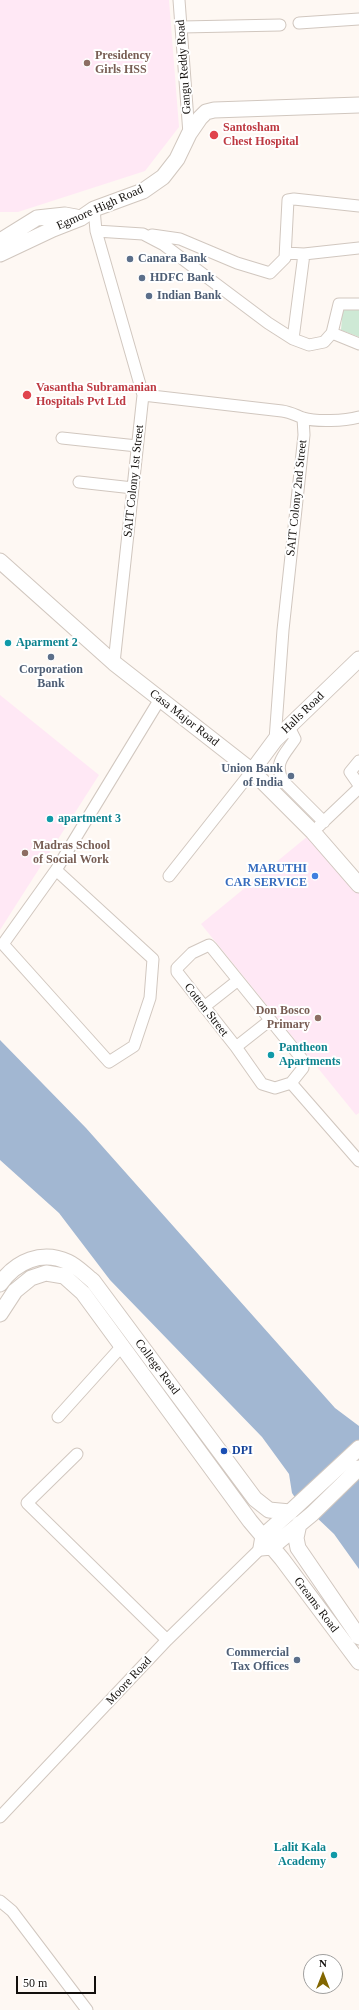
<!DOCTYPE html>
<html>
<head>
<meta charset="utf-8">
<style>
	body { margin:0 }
	#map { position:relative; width:359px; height:2010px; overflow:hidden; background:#fef8f3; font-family:Georgia,serif }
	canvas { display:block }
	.north { position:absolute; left:303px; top:1954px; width:40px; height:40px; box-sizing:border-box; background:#fff; border:1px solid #a09f9e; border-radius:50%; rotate:0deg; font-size:11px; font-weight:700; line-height:16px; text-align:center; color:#120f0c }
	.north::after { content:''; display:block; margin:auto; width:14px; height:18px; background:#826600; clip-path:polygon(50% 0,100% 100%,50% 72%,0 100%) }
	.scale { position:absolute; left:16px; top:1976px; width:80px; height:18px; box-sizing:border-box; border:2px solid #120f0c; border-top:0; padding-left:5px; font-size:12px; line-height:14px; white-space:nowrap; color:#120f0c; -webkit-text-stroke:3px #fff; paint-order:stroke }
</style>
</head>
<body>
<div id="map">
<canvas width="359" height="2010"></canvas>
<div class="north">N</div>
<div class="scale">50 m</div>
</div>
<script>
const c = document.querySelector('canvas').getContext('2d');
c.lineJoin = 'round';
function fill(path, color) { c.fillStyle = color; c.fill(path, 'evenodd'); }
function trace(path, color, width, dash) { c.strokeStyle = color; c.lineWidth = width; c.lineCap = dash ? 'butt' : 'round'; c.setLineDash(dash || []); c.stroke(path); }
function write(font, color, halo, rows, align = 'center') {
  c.font = font + ' Georgia,serif'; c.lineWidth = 4; c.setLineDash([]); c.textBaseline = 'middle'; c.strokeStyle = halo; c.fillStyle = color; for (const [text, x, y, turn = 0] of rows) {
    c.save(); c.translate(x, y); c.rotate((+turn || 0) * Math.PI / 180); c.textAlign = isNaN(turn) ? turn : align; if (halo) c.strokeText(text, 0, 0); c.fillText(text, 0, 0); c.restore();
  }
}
fill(new Path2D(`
	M0,0h169l10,127 -34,44 -127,41h-18z
	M0,695l99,80 -99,155z
	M314,831l45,55v227l-3,2 -155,-191z`), '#ffe8f5');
fill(new Path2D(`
	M343,304l16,1v32l-18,-7z`), '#cee9d5');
fill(new Path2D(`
	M0,1040l86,88 249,280 24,18v143l-25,-35 -40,-38 -2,-3 -3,-19 -27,-37 -152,-157 -51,-67 -59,-53z`), '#a2b7d2');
const street = new Path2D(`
	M179,0l10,134
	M299,23l60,-4
	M182,27l98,-2
	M94,209l2,22 47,164 -29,268
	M96,231l47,3 21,11 104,78 25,16 16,6 15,-3 8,-9 27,11
	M152,235l28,4 57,24 33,10 15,-15 3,-58 6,-1 65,7
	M286,253l18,1 55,-6
	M332,333l7,-29h20
	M293,339l11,-85
	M143,395l139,16c8,1 13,4 21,7 13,4 42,3 56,-1
	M62,438l75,8
	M79,482l54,6
	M289,727l6,12c-10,15 -22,24 -12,42l41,41
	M275,740l8,-110 21,-195 -1,-17
	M359,761l-9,11 9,13
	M319,826l40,-38
	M56,870l97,89 -3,39 -16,48 -25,16 -106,-118 53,-74 104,-171
	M169,876l83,-105
	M204,1007l33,-26
	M236,1047l33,-26
	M291,1083l-16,5 -13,-4 -26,-37 -59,-75v-4l15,-15 17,-8 3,3 90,111 1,9 -12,15 68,78
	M58,1417l64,-71
	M77,1454l-50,49 140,137
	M0,1817l167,-177 94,-92
	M0,1901l12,10 75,99`);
const secondary = new Path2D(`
	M0,241l37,-23 28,-3 11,2
	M0,254l53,-25 28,-11 13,-9 49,-18 20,-14 14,-18 12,-25 11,-16 6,-6 8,-2 145,-5
	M0,561l114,102 138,108 61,61 46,53
	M252,771l23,-31 84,-81
	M0,1284c16,-23 42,-34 68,-22 9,4 17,13 25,19l162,218 14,11 21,2 69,-64
	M0,1314l15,-23 16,-13 15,-5 18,3 19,17 167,228 32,38 77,103
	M290,1512l-27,24 -2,12 11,-1 40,-33 47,-46
	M299,1524l-3,14 2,10 61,89`);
trace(street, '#d1c7bf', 13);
trace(secondary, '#d1c7bf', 17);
trace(street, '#fff', 11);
trace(secondary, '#fff', 15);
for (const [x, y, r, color] of [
	[87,63,4,"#8d6e63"],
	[214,135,5,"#e0444e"],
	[130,259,4,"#5c6f8a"],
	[142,278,4,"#5c6f8a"],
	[149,296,4,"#5c6f8a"],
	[27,395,5,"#e0444e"],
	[8,643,4,"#0f9aa8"],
	[51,657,4,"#5c6f8a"],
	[291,776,4,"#5c6f8a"],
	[50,819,4,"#0f9aa8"],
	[25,853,4,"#8d6e63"],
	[315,876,4,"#3f7fe0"],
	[318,1018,4,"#8d6e63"],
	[271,1055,4,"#0f9aa8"],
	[224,1451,4,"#1a4fb4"],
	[297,1660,4,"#5c6f8a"],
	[334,1855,4,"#0f9aa8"]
]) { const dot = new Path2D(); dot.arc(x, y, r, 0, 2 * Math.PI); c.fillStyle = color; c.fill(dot); trace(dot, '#fff', 1.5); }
write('bold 12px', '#785e54', '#fff', [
	["Presidency",95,56],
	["Girls HSS",95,70],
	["Madras School",33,846],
	["of Social Work",33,860],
	["Don Bosco",310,1011,"right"],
	["Primary",310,1025,"right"]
], 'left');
write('12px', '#120f0c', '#fff', [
	["Gangu Reddy Road",184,67,-94],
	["Egmore High Road",100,208,-24],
	["SAIT Colony 1st Street",134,481,-84],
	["SAIT Colony 2nd Street",297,498,-84],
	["Halls Road",303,713,-44],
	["Casa Major Road",184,718,38],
	["Cotton Street",206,1010,52],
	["College Road",157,1367,53],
	["Greams Road",316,1605,53],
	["Moore Road",129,1681,-47]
]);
write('bold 12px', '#be3a42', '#fff', [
	["Santosham",223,128],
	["Chest Hospital",223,142],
	["Vasantha Subramanian",36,388],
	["Hospitals Pvt Ltd",36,402]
], 'left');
write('bold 12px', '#4e5e75', '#fff', [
	["Canara Bank",138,259],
	["HDFC Bank",150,278],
	["Indian Bank",157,296],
	["Corporation",51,670,"center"],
	["Bank",51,684,"center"],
	["Union Bank",283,769,"right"],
	["of India",283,783,"right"],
	["Commercial",289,1653,"right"],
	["Tax Offices",289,1667,"right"]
], 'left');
write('bold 12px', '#0d838f', '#fff', [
	["Aparment 2",16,643],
	["apartment 3",58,819],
	["Pantheon",279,1048],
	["Apartments",279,1062],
	["Lalit Kala",326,1848,"right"],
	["Academy",326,1862,"right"]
], 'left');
write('bold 12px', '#366cbe', '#fff', [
	["MARUTHI",307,869],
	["CAR SERVICE",307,883]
], 'right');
write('bold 12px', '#164399', '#fff', [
	["DPI",232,1451]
], 'left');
</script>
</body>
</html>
